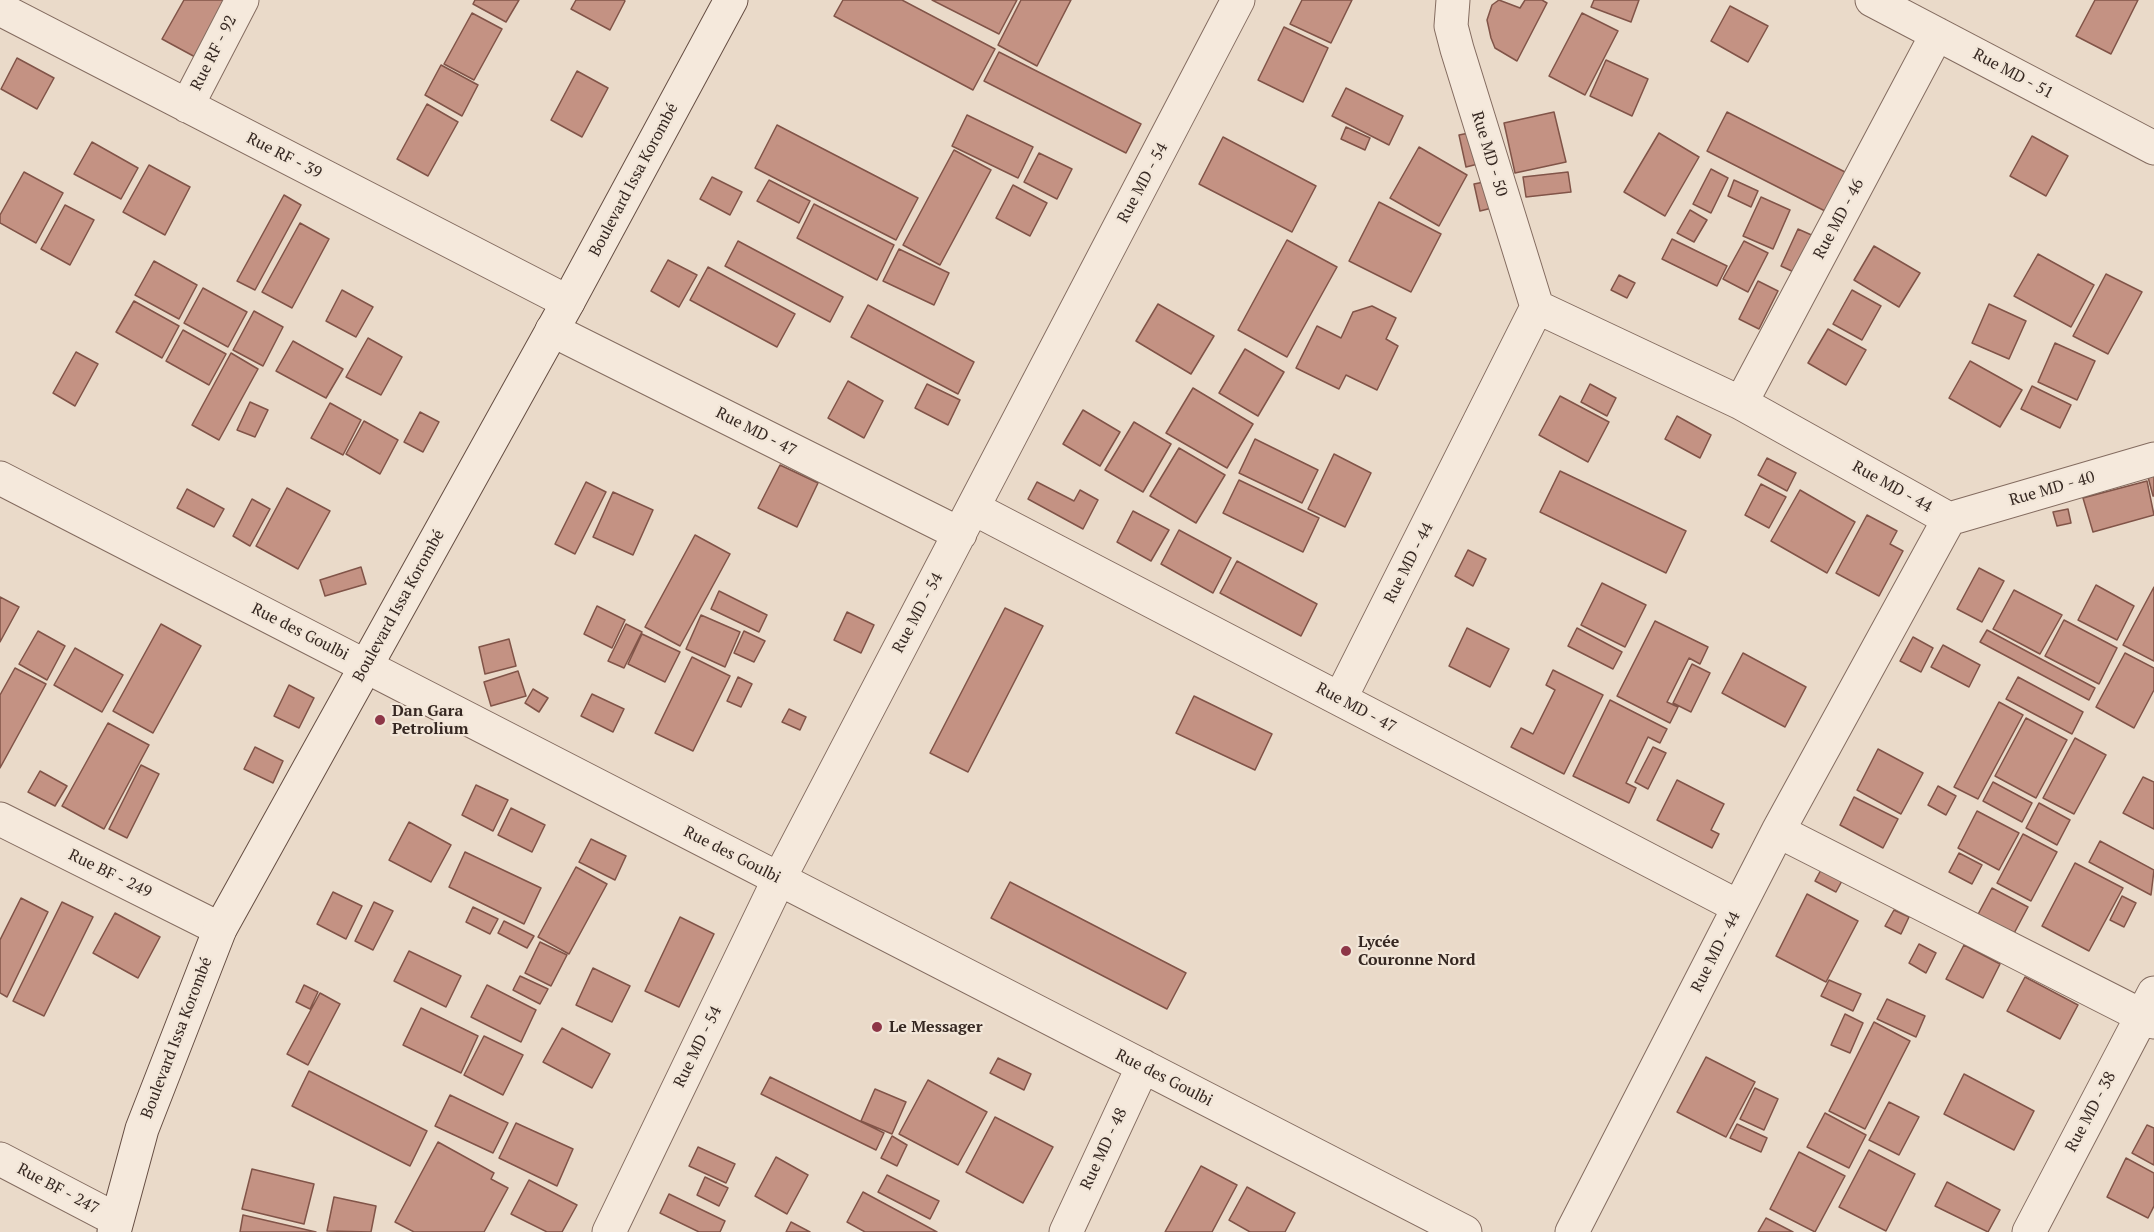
<!DOCTYPE html>
<html>
<head>
<meta charset="utf-8">
<style>
	body { margin:0 }
	canvas { display:block; background:#eadac9 }
</style>
</head>
<body>
<canvas width="2154" height="1232"></canvas>
<script>
const c = document.querySelector('canvas').getContext('2d');
c.lineJoin = 'round';
function fill(path, color) { c.fillStyle = color; c.fill(path, 'evenodd'); }
function trace(path, color, width, dash) { c.strokeStyle = color; c.lineWidth = width; c.lineCap = dash ? 'butt' : 'round'; c.setLineDash(dash || []); c.stroke(path); }
function write(font, color, halo, rows, align = 'center') {
  c.font = font + ' "PT Serif",serif'; c.lineWidth = 4.5; c.setLineDash([]); c.textBaseline = 'middle'; c.strokeStyle = halo; c.fillStyle = color; for (const [text, x, y, turn = 0] of rows) {
    c.save(); c.translate(x, y); c.rotate((+turn || 0) * Math.PI / 180); c.textAlign = isNaN(turn) ? turn : align; if (halo) c.strokeText(text, 0, 0); c.fillText(text, 0, 0); c.restore();
  }
}
const building = new Path2D(`
	M184,0h46l-33,58 -35,-19z
	M475,0h44l-13,22 -33,-18z
	M576,0h48l1,1 -15,29 -39,-21z
	M843,0h59l93,49 -22,41 -139,-74z
	M932,0h85l-18,34z
	M1021,0h50l-34,66 -39,-21z
	M1302,0h50l-21,43 -41,-19z
	M1499,0l21,8 5,-8h17l5,3 -30,58 -22,-13 -4,-10 -4,-18 5,-15z
	M1594,0h45l-8,22 -40,-15z
	M2095,0h43l-27,54 -35,-18z
	M1730,6l38,20 -20,36 -37,-21z
	M472,13l30,16 -28,51 -30,-16z
	M1582,13l36,18 -33,64 -36,-19z
	M1284,27l44,21 -25,54 -45,-22z
	M999,52l142,72 -15,29 -142,-72z
	M17,58l37,20 -17,31 -36,-20z
	M1606,60l42,19 -16,37 -42,-20z
	M441,65l37,20 -16,31 -37,-21z
	M577,71l31,17 -26,49 -31,-17z
	M1346,88l57,28 -14,29 -57,-29z
	M427,104l31,18 -30,54 -31,-17z
	M1554,112l12,50 -51,11 -11,-50z
	M1727,112l118,60 -20,39 -118,-60z
	M967,115l66,32 -15,31 -66,-32z
	M777,125l141,73 -22,42 -141,-72z
	M1346,127l24,11 -5,12 -24,-11z
	M1479,131l7,31 -20,5 -7,-32z
	M1659,133l40,24 -34,59 -41,-24z
	M2032,136l36,20 -22,40 -36,-20z
	M1223,137l93,49 -24,46 -93,-48z
	M92,142l46,26 -17,31 -47,-25z
	M1419,147l48,28 -28,51 -49,-28z
	M954,150l37,20 -51,95 -37,-20z
	M1039,153l33,16 -15,30 -33,-17z
	M149,165l41,22 -25,48 -42,-23z
	M1711,169l17,9 -17,35 -18,-9z
	M24,172l39,21 -27,50 -36,-20v-8z
	M1568,172l3,20 -45,5 -3,-20z
	M712,177l30,15 -12,23 -30,-16z
	M769,180l41,21 -11,22 -42,-22z
	M1494,180l6,26 -20,5 -6,-27z
	M1734,180l24,11 -7,16 -23,-11z
	M1013,185l34,18 -17,33 -34,-18z
	M284,195l17,10 -46,85 -18,-9z
	M1761,197l29,13 -17,39 -30,-13z
	M1379,202l62,32 -30,58 -62,-31z
	M814,204l80,41 -17,35 -80,-42z
	M65,205l29,15 -24,45 -29,-16z
	M1690,210l17,10 -13,22 -17,-9z
	M300,223l29,16 -37,69 -30,-16z
	M1798,229l18,8 -18,37 -17,-8z
	M1672,239l55,27 -10,20 -55,-27z
	M1287,240l50,27 -50,90 -49,-27z
	M738,241l105,56 -13,25 -105,-56z
	M1744,241l24,12 -20,39 -25,-13z
	M1874,246l46,27 -21,34 -45,-27z
	M899,249l50,24 -15,32 -51,-24z
	M2038,254l56,31 -23,42 -57,-31z
	M668,260l29,15 -18,32 -28,-16z
	M154,261l43,24 -18,34 -44,-24z
	M708,267l87,47 -18,33 -87,-47z
	M2106,274l36,18 -34,62 -35,-18z
	M1619,275l16,8 -8,15 -16,-8z
	M1758,281l20,10 -19,38 -20,-10z
	M203,288l44,24 -19,35 -44,-24z
	M342,290l31,17 -17,30 -30,-16z
	M1852,290l29,16 -19,34 -29,-16z
	M134,301l45,25 -17,32 -46,-26z
	M1158,304l56,32 -23,38 -55,-33z
	M1989,304l37,17 -17,38 -37,-16z
	M868,305l106,57 -16,32 -107,-57z
	M1372,306l24,12 -10,21 12,7 -21,44 -31,-15 -7,14 -43,-21 21,-42 24,12 12,-26z
	M254,311l29,16 -20,39 -30,-16z
	M1828,329l38,21 -20,35 -38,-22z
	M183,330l43,24 -17,31 -43,-24z
	M368,338l34,19 -21,38 -35,-18z
	M293,341l50,28 -17,29 -50,-27z
	M2055,343l40,18 -18,39 -39,-18z
	M1245,349l39,23 -26,44 -39,-23z
	M76,352l22,12 -23,42 -22,-13z
	M231,353l27,16 -39,71 -27,-15z
	M1970,361l52,29 -22,37 -51,-29z
	M848,381l35,20 -19,37 -36,-20z
	M927,384l33,16 -12,25 -33,-17z
	M1590,384l26,14 -9,18 -26,-14z
	M2032,386l39,19 -11,23 -39,-19z
	M1193,388l60,36 -26,44 -61,-35z
	M1560,396l49,26 -21,40 -49,-27z
	M250,402l18,8 -13,27 -18,-7z
	M330,403l31,17 -18,35 -32,-17z
	M1083,410l37,22 -20,34 -37,-22z
	M420,412l19,10 -16,30 -19,-10z
	M1677,416l34,19 -11,23 -35,-19z
	M364,421l34,19 -18,34 -34,-20z
	M1134,422l37,22 -28,48 -38,-22z
	M1255,439l63,31 -16,33 -63,-30z
	M1179,448l46,27 -29,48 -46,-27z
	M1334,454l37,19 -26,54 -37,-18z
	M1767,458l29,15 -9,18 -29,-16z
	M780,465l38,18 -21,44 -39,-19z
	M1560,471l126,60 -20,42 -126,-61z
	M2154,475v21h-1l-5,-19z
	M1239,480l80,38 -16,34 -80,-39z
	M2147,481l7,34 -61,17 -10,-34z
	M586,482l20,10 -31,62 -20,-10z
	M1037,482l37,19 6,-11 18,10 -15,29 -55,-30z
	M1761,484l25,13 -17,31 -24,-13z
	M287,488l43,23 -32,58 -42,-23z
	M187,489l37,20 -10,18 -37,-19z
	M1800,490l55,32 -28,51 -56,-32z
	M613,492l40,18 -20,45 -40,-18z
	M252,499l18,10 -20,37 -17,-10z
	M2068,509l3,14 -14,3 -4,-14z
	M1133,511l36,19 -18,31 -34,-19z
	M1867,515l30,16 -7,13 13,7 -24,45 -43,-23z
	M1179,530l52,28 -18,35 -52,-29z
	M695,535l35,19 -50,92 -35,-19z
	M1468,550l18,9 -13,27 -18,-10z
	M1237,561l80,43 -16,32 -81,-43z
	M361,567l5,17 -41,12 -5,-16z
	M1979,568l25,13 -22,41 -25,-13z
	M1602,583l44,22 -21,42 -44,-22z
	M2096,585l38,21 -17,34 -39,-20z
	M2154,587v74l-31,-16z
	M2014,590l48,25 -22,39 -47,-25z
	M719,591l48,24 -8,17 -48,-23z
	M0,597l19,10 -19,35z
	M597,606l28,14 -13,28 -28,-14z
	M1005,608l38,18 -75,146 -38,-19z
	M847,612l27,13 -13,28 -27,-13z
	M701,615l39,17 -15,35 -39,-18z
	M2064,620l53,28 -18,36 -54,-28z
	M1655,621l53,26 -8,17 -11,-6 -22,44 11,5 -8,16 -53,-27z
	M161,624l40,22 -48,87 -40,-22z
	M626,624l16,8 -18,36 -16,-7z
	M1467,628l42,21 -19,38 -41,-21z
	M1577,628l45,24 -9,17 -45,-23z
	M1987,630l108,58 -6,12 -109,-58z
	M38,631l27,15 -18,34 -28,-16z
	M744,631l21,10 -11,21 -20,-9z
	M642,634l38,18 -15,30 -37,-18z
	M1913,637l20,11 -12,24 -21,-11z
	M509,639l7,27 -31,8 -6,-27z
	M1943,645l37,20 -11,22 -38,-20z
	M75,648l48,27 -21,37 -48,-27z
	M1743,653l63,34 -21,40 -63,-34z
	M2125,653l29,15v22l-20,38 -38,-21z
	M692,657l38,19 -37,75 -38,-18z
	M1692,664l18,9 -19,39 -18,-9z
	M15,668l31,16 -46,84v-73z
	M1553,670l50,25 -39,79 -53,-27 10,-19 12,6 22,-44 -9,-5z
	M518,671l8,25 -35,10 -7,-24z
	M738,677l14,7 -11,23 -14,-6z
	M2018,677l65,35 -11,22 -66,-35z
	M289,685l25,13 -15,30 -25,-12z
	M533,689l15,9 -9,14 -14,-9z
	M592,694l32,15 -11,23 -32,-16z
	M1194,696l78,38 -17,36 -79,-37z
	M1610,700l57,29 -7,14 -12,-6 -22,46 10,5 -7,15 -56,-27z
	M1999,702l24,13 -45,84 -24,-12z
	M789,709l17,8 -6,13 -18,-8z
	M2026,718l41,22 -31,58 -41,-22z
	M108,723l41,22 -45,84 -42,-23z
	M2075,738l31,17 -32,59 -31,-16z
	M255,747l28,14 -10,22 -29,-14z
	M1653,747l13,6 -18,36 -13,-7z
	M1878,749l45,24 -22,41 -44,-24z
	M141,765l18,9 -32,64 -18,-9z
	M40,771l27,15 -12,20 -27,-14z
	M2143,777l11,5v47l-31,-16z
	M1677,780l47,24 -13,26 8,4 -7,14 -55,-28z
	M1993,782l39,21 -10,19 -39,-21z
	M476,785l32,15 -15,31 -31,-16z
	M1938,786l18,10 -10,19 -18,-10z
	M1854,797l44,22 -15,29 -43,-23z
	M2039,803l31,17 -13,25 -31,-17z
	M511,808l34,17 -13,27 -34,-17z
	M1977,811l42,22 -20,37 -41,-22z
	M409,822l42,23 -20,37 -42,-22z
	M2023,834l34,18 -26,49 -34,-18z
	M591,839l35,17 -11,24 -36,-18z
	M2100,841l54,29 -3,25 -62,-33z
	M465,852l76,36 -17,36 -75,-37z
	M1959,853l23,12 -10,19 -23,-12z
	M2075,863l48,25 -34,63 -47,-25z
	M576,867l31,17 -38,70 -31,-17z
	M1822,868l21,11 -7,13 -21,-11z
	M1010,882l176,91 -19,36 -176,-91z
	M1992,888l36,19 -17,32 -36,-19z
	M333,892l29,14 -16,33 -29,-15z
	M1807,894l51,27 -32,61 -50,-26z
	M2122,896l14,7 -12,24 -14,-7z
	M21,898l27,14 -41,85 -7,-4v-53z
	M62,902l31,15 -49,99 -31,-15z
	M374,902l19,9 -20,39 -18,-9z
	M473,907l25,12 -8,15 -24,-12z
	M1894,910l15,7 -8,17 -16,-8z
	M115,913l45,24 -22,41 -45,-25z
	M680,917l34,17 -35,73 -34,-16z
	M504,921l30,15 -7,12 -29,-15z
	M540,942l27,13 -16,31 -26,-13z
	M1919,944l17,9 -10,20 -17,-10z
	M1964,945l36,19 -17,34 -37,-19z
	M409,951l52,25 -15,31 -52,-26z
	M593,968l37,18 -18,36 -36,-17z
	M520,976l28,13 -8,15 -27,-14z
	M2025,977l53,28 -18,34 -53,-28z
	M1829,980l32,14 -8,17 -32,-15z
	M304,985l14,7 -8,17 -14,-7z
	M487,985l49,25 -15,32 -50,-25z
	M320,993l20,11 -32,61 -21,-11z
	M1887,999l38,17 -9,21 -39,-18z
	M421,1008l57,28 -17,37 -58,-28z
	M1845,1014l18,9 -13,30 -19,-8z
	M1874,1022l36,19 -45,88 -36,-18z
	M562,1028l48,26 -18,34 -49,-26z
	M484,1036l39,19 -20,40 -39,-20z
	M1706,1057l49,25 -29,55 -49,-25z
	M998,1058l33,16 -7,16 -34,-17z
	M309,1071l118,60 -17,35 -118,-60z
	M1964,1074l70,37 -20,39 -70,-36z
	M770,1077l114,56 -8,17 -115,-56z
	M928,1080l59,32 -29,53 -59,-31z
	M1755,1088l23,11 -14,31 -24,-11z
	M875,1089l31,13 -14,32 -31,-13z
	M450,1095l58,28 -15,30 -58,-27z
	M1889,1102l30,15 -20,38 -30,-15z
	M1825,1113l41,22 -17,33 -42,-21z
	M995,1117l58,30 -30,56 -57,-31z
	M516,1123l57,26 -16,37 -58,-28z
	M1737,1124l30,14 -6,14 -31,-14z
	M2147,1125l7,3v37l-22,-12z
	M892,1136l15,9 -10,21 -16,-8z
	M438,1142l56,31 -3,6 17,9 -24,44h-70l-19,-10z
	M698,1147l37,17 -9,19 -37,-17z
	M1869,1150l46,24 -29,57 -47,-24z
	M1799,1152l46,24 -30,56 -45,-23z
	M776,1157l32,18 -21,39 -32,-18z
	M2126,1158l28,15v33l-6,12 -41,-21z
	M1201,1166l36,19 -25,47h-47z
	M252,1169l62,15 -10,40 -62,-15z
	M887,1175l52,26 -9,18 -52,-27z
	M705,1177l23,11 -9,18 -22,-11z
	M529,1180l48,25 -15,27h-15l-36,-18z
	M1947,1182l53,28 -12,22 -53,-26z
	M1247,1187l48,26 -10,19h-35l-21,-12z
	M863,1192l74,40h-72l-18,-10z
	M669,1194l56,27 -5,11h-21l-39,-19z
	M334,1197l42,9 -5,26 -44,-1z
	M243,1215l73,17h-76z
	M1766,1218l27,14h-35z
	M791,1222l19,10h-24z`);
fill(building, '#c49283');
trace(building, '#815448', 1.5);
const street = new Path2D(`
	M1453,0l-2,26 6,23 80,258
	M1872,0l282,148
	M0,9l568,293
	M187,106l55,-106
	M1537,307l204,96 208,116
	M552,330l408,204
	M1741,403l196,-369
	M0,478l1465,754
	M973,508l766,399
	M1949,519l205,-60
	M1340,699l197,-392
	M0,819l220,110
	M1778,831l376,191
	M0,1159l115,60
	M609,1232l170,-353 459,-879
	M1066,1232l77,-166
	M1572,1232l206,-401 171,-312
	M2029,1232l125,-239`);
const secondary = new Path2D(`
	M114,1232l28,-103 78,-200 348,-627 163,-302`);
trace(street, '#846c60', 35);
trace(secondary, '#664e43', 35);
trace(street, '#f5e9dc', 33);
trace(secondary, '#f5e9dc', 33);
for (const [x, y, r, color] of [
	[380,720,6,"#8d3647"],
	[1346,951,6,"#8d3647"],
	[877,1027,6,"#8d3647"]
]) { const dot = new Path2D(); dot.arc(x, y, r, 0, 2 * Math.PI); c.fillStyle = color; c.fill(dot); trace(dot, '#f2e6d8', 2); }
write('16px', '#362822', '#f2e6d8', [
	["Rue RF - 92",214,53,-63],
	["Rue MD - 51",2013,74,28],
	["Rue MD - 50",1489,154,73],
	["Rue RF - 39",284,156,27],
	["Boulevard Issa Korombé",634,180,-62],
	["Rue MD - 54",1143,183,-62],
	["Rue MD - 46",1839,219,-62],
	["Rue MD - 47",756,432,27],
	["Rue MD - 44",1892,487,29],
	["Rue MD - 40",2052,489,-16],
	["Rue MD - 44",1409,563,-63],
	["Boulevard Issa Korombé",399,606,-61],
	["Rue MD - 54",918,613,-62],
	["Rue des Goulbi",300,632,27],
	["Rue MD - 47",1356,708,28],
	["Rue des Goulbi",732,855,27],
	["Rue BF - 249",110,874,26],
	["Rue MD - 44",1716,952,-63],
	["Boulevard Issa Korombé",177,1038,-69],
	["Rue MD - 54",698,1047,-64],
	["Rue des Goulbi",1164,1078,27],
	["Rue MD - 38",2091,1112,-62],
	["Rue MD - 48",1104,1149,-65],
	["Rue BF - 247",58,1189,28]
]);
write('bold 16px', '#362822', '#f2e6d8', [
	["Dan Gara",392,711],
	["Petrolium",392,729],
	["Lycée",1358,942],
	["Couronne Nord",1358,960],
	["Le Messager",889,1027]
], 'left');
</script>
</body>
</html>
